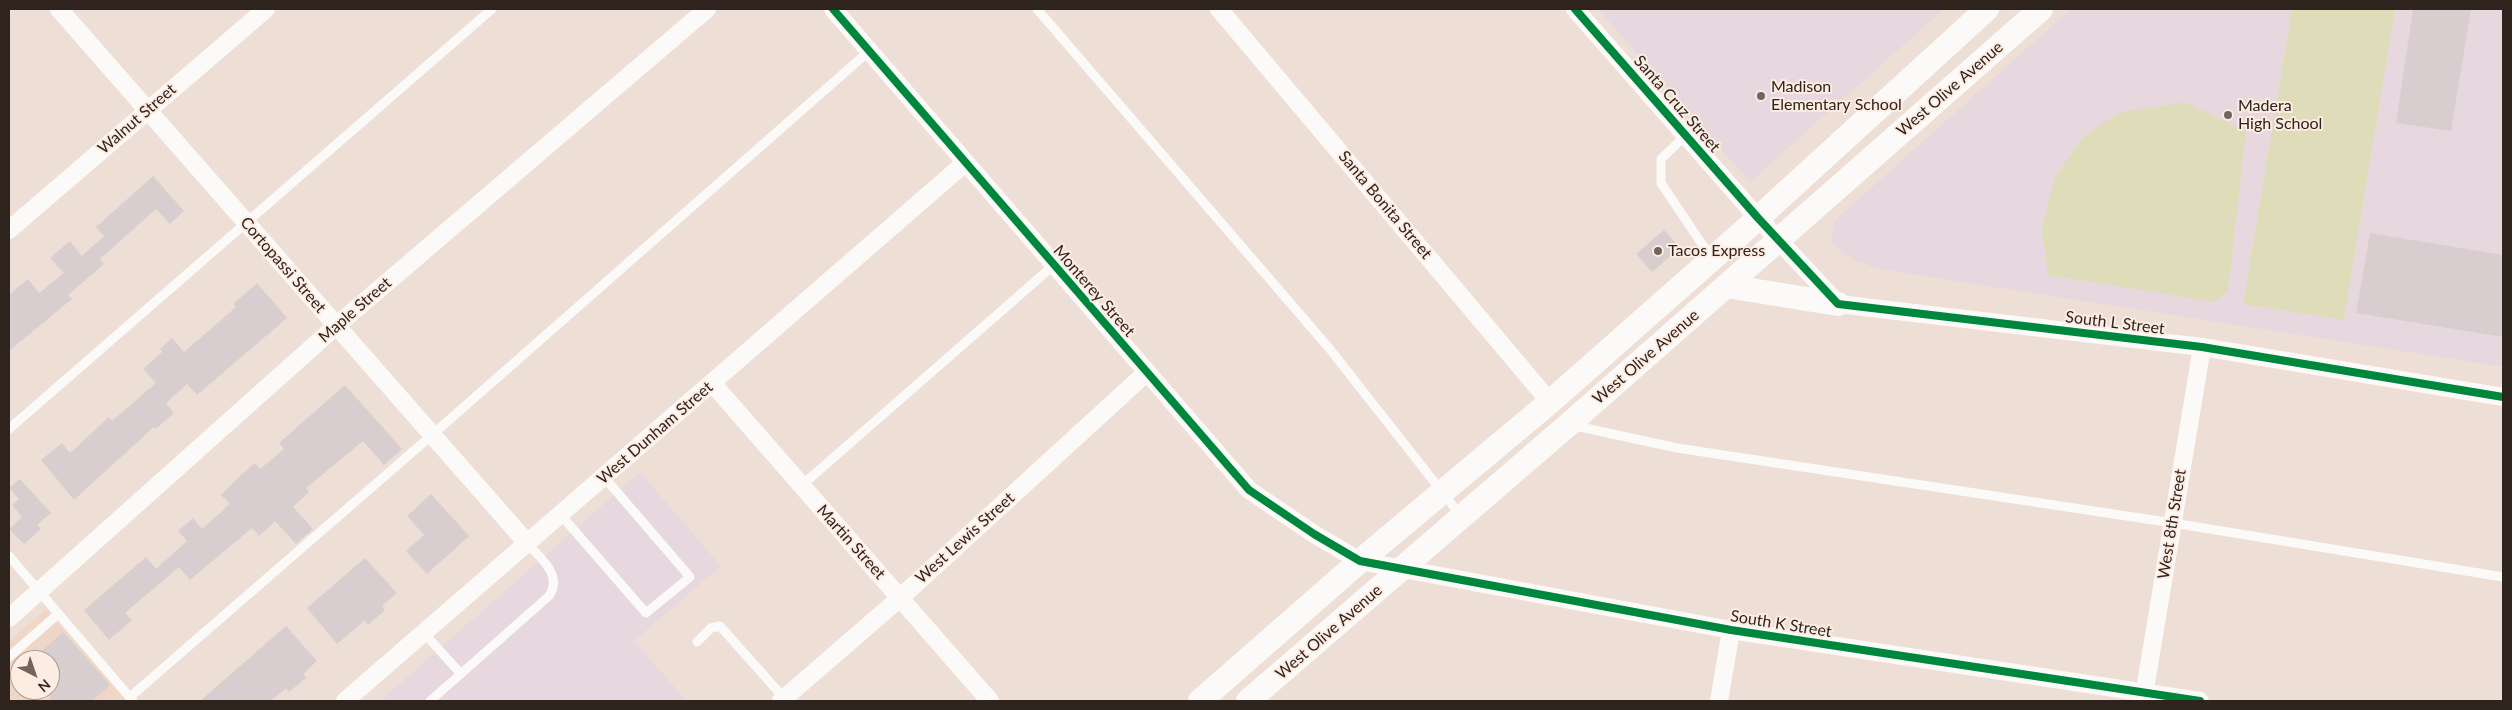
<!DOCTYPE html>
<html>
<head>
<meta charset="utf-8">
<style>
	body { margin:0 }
	#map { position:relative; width:2512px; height:710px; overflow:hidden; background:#eedfd6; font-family:Lato,sans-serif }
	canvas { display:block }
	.frame { position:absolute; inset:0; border:10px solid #2e231d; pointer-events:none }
	.north { position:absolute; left:10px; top:650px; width:50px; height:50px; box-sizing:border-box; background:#fdece2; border:1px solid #aa9c93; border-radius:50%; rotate:139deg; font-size:14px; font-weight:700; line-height:20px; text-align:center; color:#2e231d }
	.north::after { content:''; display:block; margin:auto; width:18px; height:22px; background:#71655e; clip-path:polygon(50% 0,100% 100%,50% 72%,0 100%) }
</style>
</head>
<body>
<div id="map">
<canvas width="2512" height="710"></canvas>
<div class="frame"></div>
<div class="north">N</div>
</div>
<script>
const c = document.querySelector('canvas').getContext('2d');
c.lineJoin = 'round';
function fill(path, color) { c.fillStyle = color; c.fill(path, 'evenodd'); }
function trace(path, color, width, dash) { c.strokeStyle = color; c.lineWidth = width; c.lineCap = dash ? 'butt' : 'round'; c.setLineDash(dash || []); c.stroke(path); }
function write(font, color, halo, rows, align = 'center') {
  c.font = font + ' Lato,sans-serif'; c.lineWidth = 4; c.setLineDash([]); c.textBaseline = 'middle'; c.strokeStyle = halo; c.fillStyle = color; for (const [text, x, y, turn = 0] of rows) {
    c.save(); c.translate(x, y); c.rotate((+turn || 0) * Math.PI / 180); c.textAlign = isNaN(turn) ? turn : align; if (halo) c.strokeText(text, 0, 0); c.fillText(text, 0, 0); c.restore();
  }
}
fill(new Path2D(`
	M46,609l81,92h-118v-59zM20,660h30v30h-30z`), '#f0d6c6');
fill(new Path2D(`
	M1598,9h346l-194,173z
	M2071,9h432v358l-624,-98 -25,-9 -18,-12 -5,-7 3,-20z
	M640,472l81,94 -87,75 53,60h-307z`), '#e7d8df');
fill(new Path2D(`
	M2292,9h103l-51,311 -101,-16z
	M2186,102l60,30 -18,159 -13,11 -167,-27 -6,-47 13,-51 29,-41 37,-24z`), '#dfddb9');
fill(new Path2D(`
	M2413,9h58l-20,122 -55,-8z
	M153,176l31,35 -14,13 -14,-15 -56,50 4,5 -36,31 4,4 -63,52v-56l19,-16 11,14 25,-20 -14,-15 20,-17 12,15 22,-20 -8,-9z
	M1664,230l16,18 -28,24 -16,-18z
	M2370,233l133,22v82l-147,-24z
	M257,283l30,35 -90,77 -10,-11 -21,19 8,10 -18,16 -2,-2 -80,73 -33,-40 21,-17 8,10 39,-36 3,4 44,-38 -13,-14 19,-17 -2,-3 12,-11 12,14 52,-45 -3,-3z
	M345,385l57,64 -18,16 -21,-24 -57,47 3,4 -16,15 20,22 -17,15 -21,-23 -16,15 -7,-8 -62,52 -11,-13 -54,46 7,7 -23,20 -25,-30 62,-53 10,12 31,-28 -9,-10 15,-13 9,11 28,-25 -9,-9 18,-18 16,-14 5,6 24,-20 -5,-6z
	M20,479l31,34 -14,12 4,4 -17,15 -15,-15 13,-12 -10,-12 7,-6 -10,-11z
	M431,494l38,42 -42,38 -21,-23 18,-16 -17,-19z
	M365,558l32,35 -15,13 3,4 -17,15 -3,-5 -28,24 -30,-36z
	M286,626l31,35 -14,13 3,4 -17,14 -3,-4 -15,13h-71z
	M63,632l47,53 -18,16h-42v-41h-18z`), '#d8cecf');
trace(new Path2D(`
	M1037,9l292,339 132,168
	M1686,135l-25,24v24l51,76
	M1571,425l106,23 496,75 330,54
	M9,429l483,-420
	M801,486l253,-221
	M560,514l86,99 44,-36 -86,-100
	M9,556l124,145
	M424,633l37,41
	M697,642l14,-14 9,-2 64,72
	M9,657l49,-43
	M130,697l302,-262 436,-383
	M430,701l119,-105c14,-21 -8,-37 -22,-53`), '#fcfaf9', 9);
trace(new Path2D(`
	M59,9l468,534
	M833,9l416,481 65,44 46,27 371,69 469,71
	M1219,9l331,393
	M1575,9l183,209 80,86 364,43 301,50
	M9,230l257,-221
	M712,383l278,318
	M9,618l327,-292 371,-317
	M345,701l620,-538
	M781,701l119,-103 247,-226
	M1719,701l12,-71
	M2143,701l59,-354`), '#fcfaf9', 18);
trace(new Path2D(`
	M1726,286l112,18
	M1200,701l160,-140 190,-159 196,-173 241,-220
	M1248,701l320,-276 473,-416`), '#fcfaf9', 24);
trace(new Path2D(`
	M833,9l416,481 65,44 46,27 371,69 469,71
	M1575,9l183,209 80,86 364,43 301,50`), '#00873e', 8);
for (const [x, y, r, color] of [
	[1761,96,5,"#71655e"],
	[2228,115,5,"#71655e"],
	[1658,251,5,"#71655e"]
]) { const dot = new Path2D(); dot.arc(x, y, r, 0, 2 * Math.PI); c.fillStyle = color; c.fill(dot); trace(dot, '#fdece2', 2); }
write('16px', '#2e231d', '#fdece2', [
	["Madison",1771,87],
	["Elementary School",1771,105],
	["Madera",2238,106],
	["High School",2238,124],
	["Tacos Express",1668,251]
], 'left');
write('16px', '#2e231d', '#fdece2', [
	["West Olive Avenue",1950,89,-41],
	["Santa Cruz Street",1677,104,49],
	["Walnut Street",137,119,-41],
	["Santa Bonita Street",1385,205,50],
	["Cortopassi Street",283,265,49],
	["Monterey Street",1094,291,49],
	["Maple Street",355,310,-41],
	["South L Street",2115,323,7],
	["West Olive Avenue",1646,357,-41],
	["West Dunham Street",655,433,-41],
	["West 8th Street",2172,524,-81],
	["West Lewis Street",965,538,-42],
	["Martin Street",851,542,48],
	["South K Street",1781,624,9],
	["West Olive Avenue",1329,632,-41]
]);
</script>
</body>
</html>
